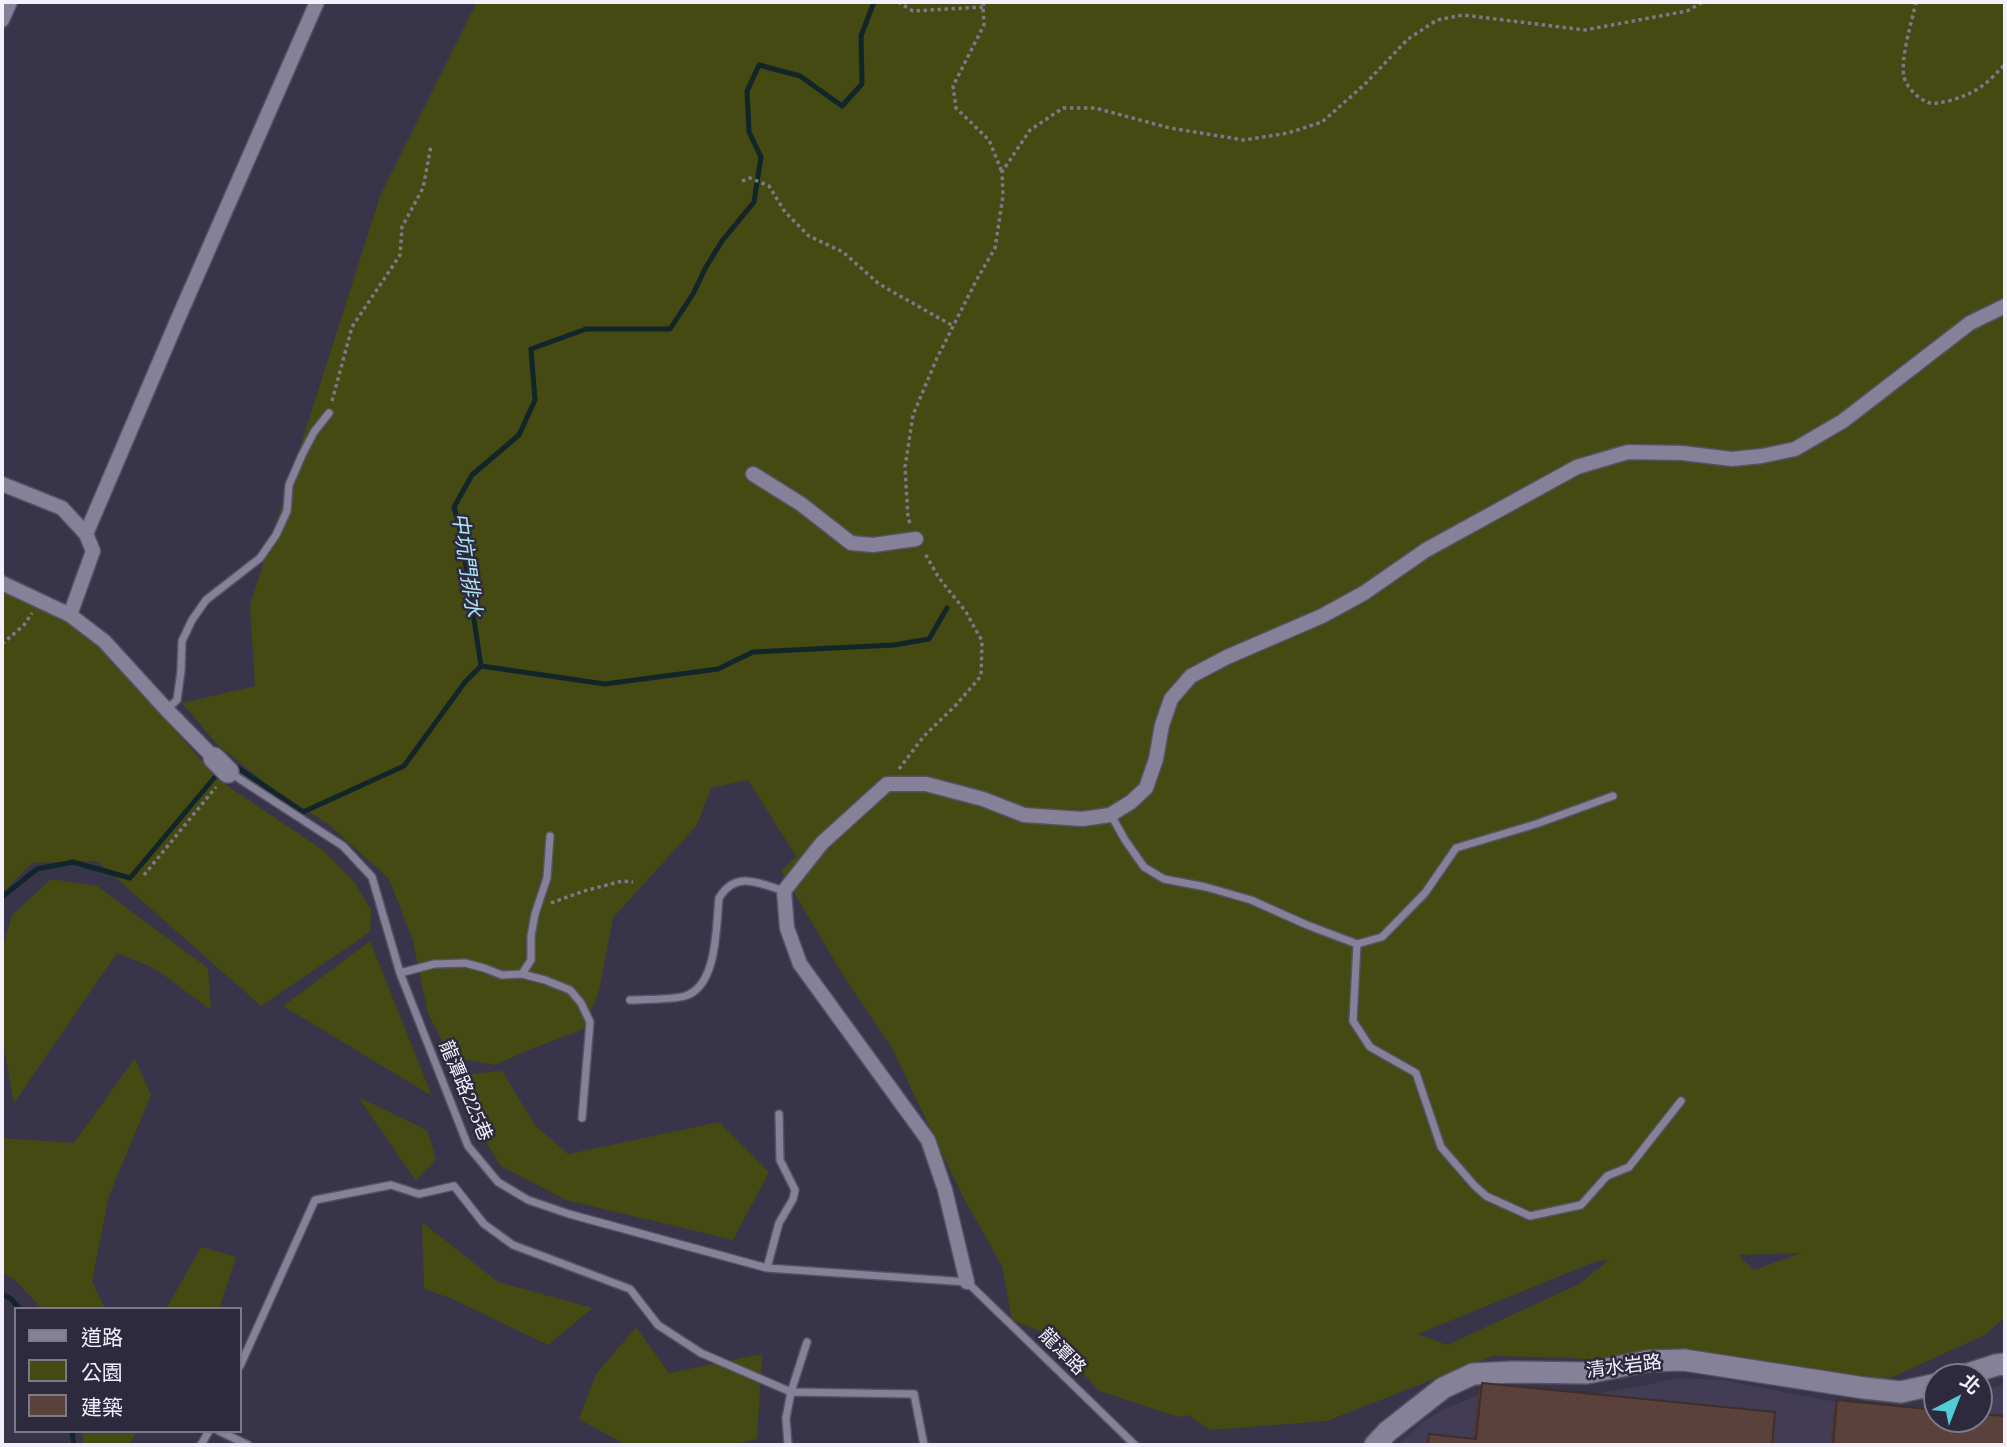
<!DOCTYPE html>
<html>
<head>
<meta charset="utf-8">
<style>
	body { margin:0 }
	#map { position:relative; width:2007px; height:1447px; overflow:hidden; background:#383449; font-family:Lora,"Noto Sans TC",serif }
	canvas { display:block }
	.frame { position:absolute; inset:0; border:4px solid #f2f0fd; pointer-events:none }
	.legend { position:absolute; left:14px; top:1307px; width:228px; height:126px; box-sizing:border-box; background:#2e2a3e; border:2px solid #7c798a; margin:0; padding:9px 12px; list-style:none; font-size:21px; color:#f2f0fd }
	.legend li { display:flex; align-items:center; gap:14px; height:35px }
	.legend b { width:35px; border:2px solid #7c798a }
	.north { position:absolute; left:1923px; top:1363px; width:70px; height:70px; box-sizing:border-box; background:#2e2a3e; border:2px solid #7c798a; border-radius:50%; rotate:42deg; font-size:19px; font-weight:700; line-height:28px; text-align:center; color:#f2f0fd }
	.north::after { content:''; display:block; margin:auto; width:24px; height:32px; background:#52ccd6; clip-path:polygon(50% 0,100% 100%,50% 72%,0 100%) }
</style>
</head>
<body>
<div id="map">
<canvas width="2007" height="1447"></canvas>
<div class="frame"></div>
<ul class="legend">
<li><b style="height:9px;background:#858199"></b>道路</li>
<li><b style="height:19px;background:#444a12"></b>公園</li>
<li><b style="height:19px;background:#5a413c"></b>建築</li>
</ul>
<div class="north">北</div>
</div>
<script>
const c = document.querySelector('canvas').getContext('2d');
c.lineJoin = 'round';
function fill(path, color) { c.fillStyle = color; c.fill(path, 'evenodd'); }
function trace(path, color, width, dash) { c.strokeStyle = color; c.lineWidth = width; c.lineCap = dash ? 'butt' : 'round'; c.setLineDash(dash || []); c.stroke(path); }
function write(font, color, halo, rows, align = 'center') {
  c.font = font + ' Lora,"Noto Sans TC",serif'; c.lineWidth = 5; c.setLineDash([]); c.textBaseline = 'middle'; c.strokeStyle = halo; c.fillStyle = color; for (const [text, x, y, turn = 0] of rows) {
    c.save(); c.translate(x, y); c.rotate((+turn || 0) * Math.PI / 180); c.textAlign = isNaN(turn) ? turn : align; if (halo) c.strokeText(text, 0, 0); c.fillText(text, 0, 0); c.restore();
  }
}
fill(new Path2D(`
	M1677,1378l45,2 172,33 43,-11v17h42v-28l26,-7v61h-608l27,-24 20,-12 38,-15h112l47,-8z`), '#423c57');
fill(new Path2D(`
	M477,2h1528v1315l-20,18 -106,48 -308,-25 -78,-2 -166,65 -117,9 -22,-15 -9,2 -80,-26 -52,-57 -35,-14 -10,-54 -39,-69 -71,-149 -46,-68 -65,-109 15,-15 -48,-76 -37,8 -14,37 -84,93 -14,73 -15,38 -53,20 -36,16 -44,-8 -23,-43 -15,-73 -24,-62 -61,-55 -59,-38 -52,-42 -35,-41 73,-17 -5,-81 130,-409zM1801,1253l-47,17 -15,-14v-1zM1609,1260l-30,24 -132,61 -29,-11 179,-73z
	M2,582l93,50 36,49 89,100 103,69 32,33 16,27 -1,22 -109,74 -164,-145 -65,2 -30,30z
	M51,879l46,7 111,82 3,42 -57,-42 -37,-15 -103,150 -12,-65v-88l10,-35z
	M370,941l62,155 -149,-90z
	M135,1058l16,37 -42,101 -17,85 13,28h-63l-25,-27 -15,-10v-134l72,5z
	M502,1071l33,54 33,29 151,-32 50,50 -36,68 -167,-40 -65,-34 -27,-44 -19,-47z
	M358,1097l69,33 9,29 -20,22z
	M422,1222l76,60 95,26 -45,37 -98,-47 -26,-9z
	M201,1247l35,10 -17,52h-53z
	M636,1327l33,46 93,-19 -5,85 -31,6h-100l-47,-26 17,-45z
	M83,1431h55l-10,14h-45z`), '#444a12');
trace(new Path2D(`
	M481,666l124,18 113,-15 35,-17 141,-7 35,-6 18,-31
	M231,763l72,49 101,-46 61,-84 16,-16 -20,-132 -7,-27 18,-32 47,-40 16,-35 -4,-51 55,-20h84l23,-35 13,-27 16,-26 32,-39 7,-45 -12,-25 -2,-41 12,-26 41,11 42,30 20,-22 -1,-48 13,-34
	M2,897l35,-28 36,-7 57,16 90,-107
	M2,1294l9,5 9,10
	M72,1431l2,14`), '#122529', 5);
const lane = new Path2D(`
	M167,709l10,-9 4,-29 1,-30 10,-21 14,-20 54,-42 16,-23 11,-24 2,-26 13,-30 12,-23 15,-19
	M229,772l114,74 29,31 28,96 68,173 30,36 30,18 41,14 198,54 200,14 168,163
	M1111,815l14,25 19,27 20,12 42,8 45,13 56,25 50,19 25,-7 43,-44 31,-45 80,-24 77,-28
	M1357,944l-4,77 17,26 46,26 25,74 33,38 12,11 44,20 51,-11 26,-29 22,-9 52,-66
	M400,973l34,-9 31,-1 19,5 18,7 20,-1 9,-14v-24l4,-22 12,-36 3,-42
	M522,974l23,6 25,10 11,13 9,19 -8,96
	M630,1000c16,-1 41,0 55,-4 33,-10 31,-71 34,-98 17,-28 40,-15 65,-7
	M767,1268l12,-45 14,-24 2,-9 -15,-30 -1,-46
	M240,1366l75,-166 76,-15 28,9 35,-8 30,38 29,21 117,44 28,36 43,28 90,39 123,2 10,51
	M219,1431l29,14
	M201,1445l8,-14
	M788,1445l-2,-27 5,-26 16,-50`);
const street = new Path2D(`
	M2,20l8,-18
	M753,474l48,30 50,39 22,2 43,-6
	M2,484l60,24 24,26 7,17 -23,64
	M86,534l91,-213 140,-319
	M2,583l68,32 34,26 63,69 47,48
	M967,1282l-22,-92 -17,-50 -128,-176 -13,-36 -3,-37 38,-48 65,-59h39l57,15 41,16 58,4 28,-4 21,-13 15,-14 10,-29 6,-34 9,-26 20,-23 36,-19 95,-41 42,-23 62,-43 151,-83 51,-15 54,1 50,6 30,-3 33,-7 48,-28 127,-98 35,-17`);
const secondary = new Path2D(`
	M214,758l14,14
	M1959,1377l37,-12 9,-1
	M1375,1445l12,-13 56,-44 30,-14 42,-2 72,1 61,-12 36,-1 180,28 37,4 36,-8`);
trace(lane, '#565265', 10);
trace(street, '#565265', 17);
trace(secondary, '#565265', 24);
trace(new Path2D(`
	M898,2l15,9 70,-4
	M984,2l-1,5 1,18 -31,61 3,22 33,32 13,32
	M1916,2c-4,19 -16,57 -12,75 3,11 15,23 26,26 9,2 34,-6 42,-11 13,-6 24,-18 33,-28
	M742,181l8,-3 19,8 16,26 24,24 34,16 36,32 74,42
	M332,401l20,-74 48,-72 2,-28 21,-39 8,-42
	M910,523l-2,-5 -3,-51 8,-52 24,-57 39,-77 19,-33 8,-52 -1,-24 28,-42 33,-22h32l75,20 74,12 44,-7 34,-11 42,-37 44,-46 29,-19 26,-5 122,15 102,-19 16,-9
	M2,644l22,-19 8,-12
	M899,769l25,-33 31,-30 26,-30 1,-35 -16,-29 -27,-34 -15,-26
	M144,875l72,-88
	M551,903l33,-12 38,-10 11,1`), '#7c788a', 3.5, [3.5, 3.5]);
trace(lane, '#858199', 7);
trace(street, '#858199', 14);
trace(secondary, '#858199', 21);
fill(new Path2D(`
	M1482,1383l290,62h-347l4,-11 44,5 4,-44z
	M1837,1400l168,45h-175l3,-33z`), '#4d3834');
const building = new Path2D(`
	M1482,1383l293,29 -3,33h-344l1,-11 47,5z
	M1837,1400l100,10v9h42v-5l26,2v29h-172z`);
fill(building, '#5a413c');
trace(building, '#3f2e2a', 2);
write('19px', '#f2f0fd', '#2e2a3e', [
	["龍潭路225巷",465,1091,67],
	["龍潭路",1062,1352,45],
	["清水岩路",1624,1367,-7]
]);
write('italic 21px', '#a9e4f3', '#2e2a3e', [
	["中坑門排水",466,565,82]
]);
</script>
</body>
</html>
